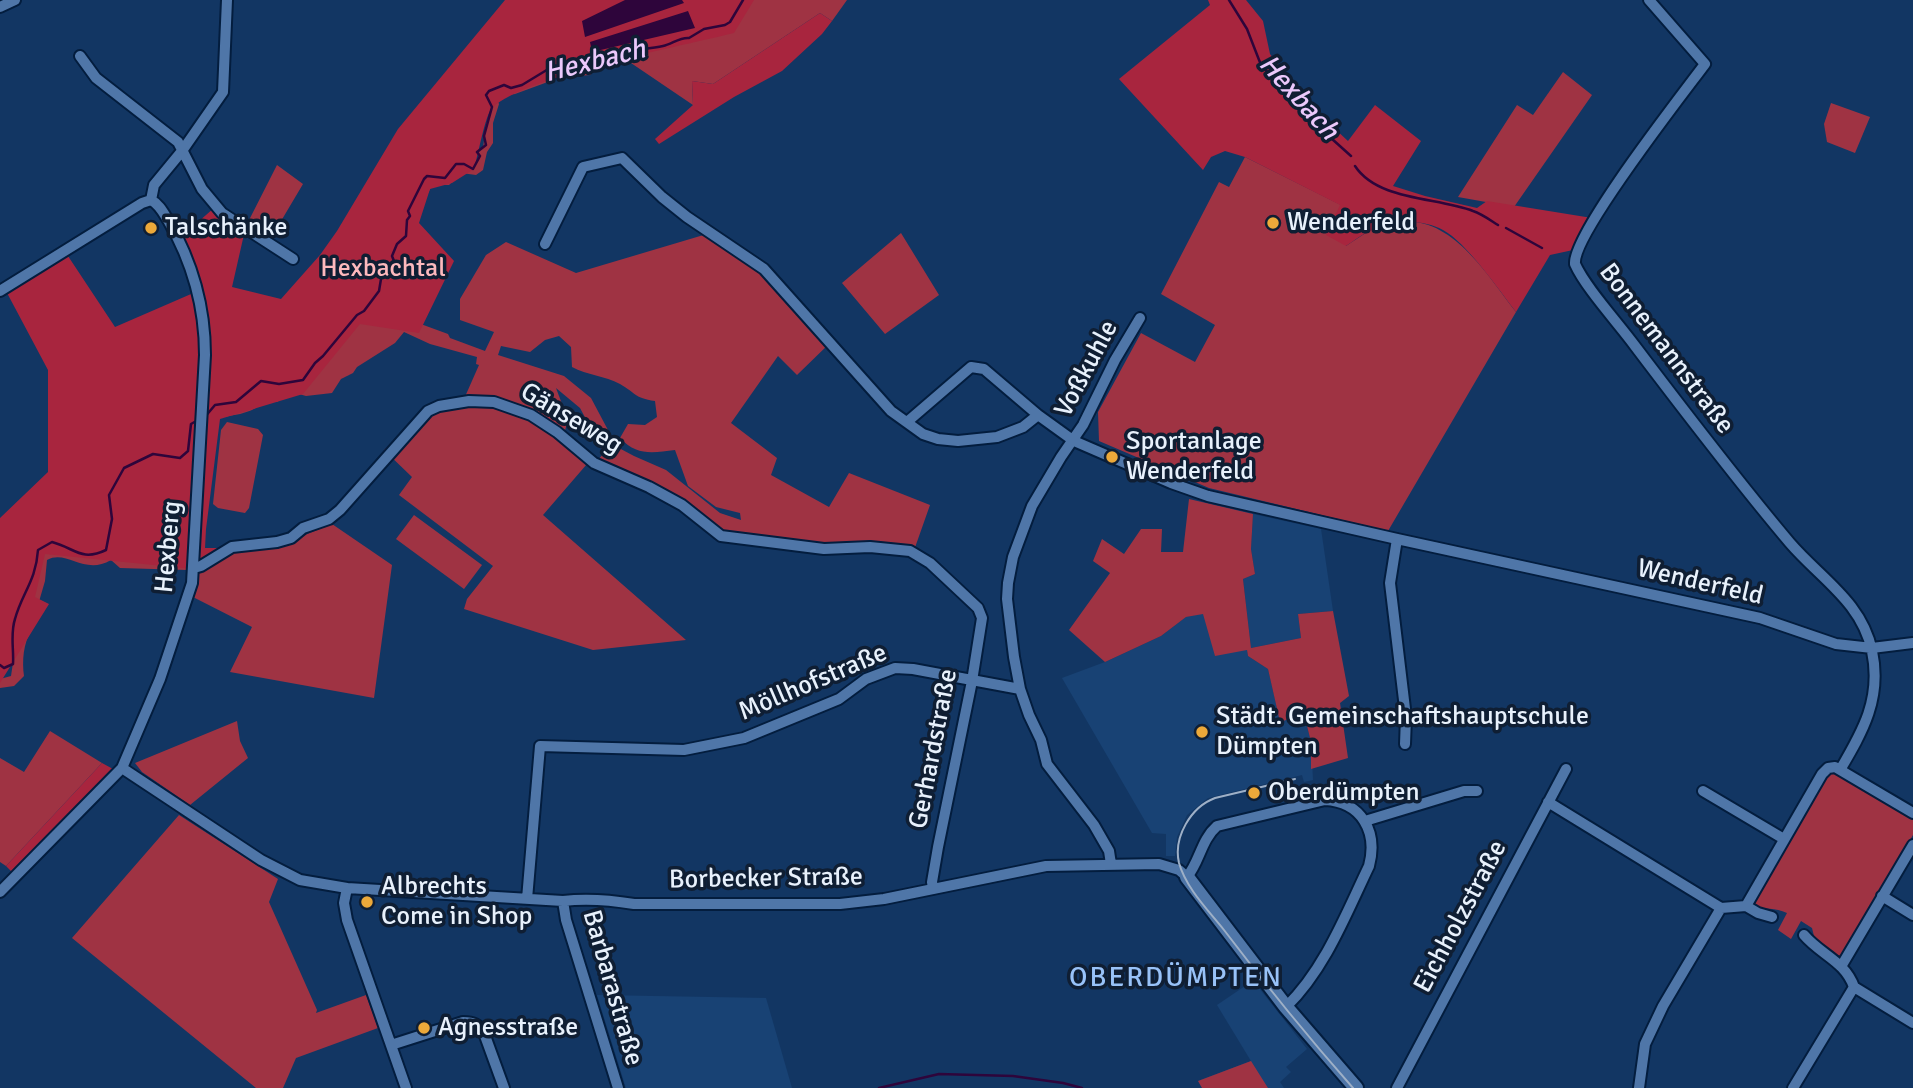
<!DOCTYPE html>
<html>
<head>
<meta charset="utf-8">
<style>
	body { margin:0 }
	canvas { display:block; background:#123663 }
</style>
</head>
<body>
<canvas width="1913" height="1088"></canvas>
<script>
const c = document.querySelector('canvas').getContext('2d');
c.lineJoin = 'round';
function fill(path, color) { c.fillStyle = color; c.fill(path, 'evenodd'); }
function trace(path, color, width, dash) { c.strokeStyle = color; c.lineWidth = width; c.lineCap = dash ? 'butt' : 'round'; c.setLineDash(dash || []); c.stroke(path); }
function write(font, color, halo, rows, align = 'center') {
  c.font = font + ' Signika,sans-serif'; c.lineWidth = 7; c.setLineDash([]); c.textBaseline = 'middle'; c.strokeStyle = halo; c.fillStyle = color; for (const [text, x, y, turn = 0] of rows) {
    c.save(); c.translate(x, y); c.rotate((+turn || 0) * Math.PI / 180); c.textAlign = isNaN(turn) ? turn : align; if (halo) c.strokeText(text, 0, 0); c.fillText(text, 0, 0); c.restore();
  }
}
fill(new Path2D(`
	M1253,514l68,15 12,82 -35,3 3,24 -50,10 -8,-69 12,-5 -4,-25z
	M1203,613l44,37 1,6 20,13 12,52 24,-7 7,28 2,38 -9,2 -2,-7 -94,23 -21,17 -10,22 -2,19h-9v-22l-14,-1 -90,-155 43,-16 56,-26 25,-19z
	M1251,982l4,1 52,66 -21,18 5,5 -11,10 4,6h-82l-4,-7 53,-20 -34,-56z
	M597,995l169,3 26,90h-166z`), '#184274');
fill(new Path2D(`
	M748,0h99l-15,21 -12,-8 -107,71 -21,-3 1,24 -62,-42 -18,-1 -15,4 -8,9 -38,3 -7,5 -30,11 -19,3 3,7 -6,19v20l-6,9 -4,18 -7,5 -15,-2 -12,12h-17l-13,27 -5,31 -11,13 -1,15 -12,13 -2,11 -11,13 71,26 2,4 35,13 9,-19 -34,-12v-21l26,-44 20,-13 70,31 141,-42 54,38 61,72 -35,34 -19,-19 -47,67 46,35 -6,17 58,32 20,-34 81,32 -18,51 -169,-12 -1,-6 -11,-2 -8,-6 -17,-7 -34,-27 -76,-34 8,-9 -24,-45 -24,-20 12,32 -4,14 29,23 -50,58 143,125 -93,10 -129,-41 3,-10 26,-33 -94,-71 13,-18 -28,-27 36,-35 44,-16 15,-34 -3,-1 1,-7 -47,-13 -26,-12 -9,11 -38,24 -4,6 -12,6 -9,14 -26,3 -14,-4 -15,10 -8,-4c-10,11 -25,16 -40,18 -8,2 -2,-2 -11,0 -9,3 -16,11 -23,17l-8,137 -67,-2 -9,-8c-27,16 -44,-11 -64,0l-2,21 -7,24 -10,16 4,9c-9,12 -10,32 -8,46l-10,10 -14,2v-9l11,-3 5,-33 -1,-9 5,-9 -3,-6 2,-11 8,-5 1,-10c12,-13 1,-28 9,-42l22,-2 4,-4 5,1 5,6 25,6 8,-9 6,-20 9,-9c-7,-10 -8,-38 1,-47 4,-4 15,-6 20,-9l-7,-25 4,-6 12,-3 8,4 -3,22 1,6 15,-5 12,3 3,-4 7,-36 12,-7 3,-5c12,-4 31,0 41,-9 4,-5 6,-11 11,-16 14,-2 27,2 42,-3l53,-65 7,-4 4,-8 12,-12 2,-12 13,-17 -2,-6 4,-11 10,-8c0,-9 4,-18 2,-25l16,-33 17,-2 3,1 3,-7 6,-2 2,-4 8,-1 10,6 6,-13 -2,-4 6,-5 3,-23 6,-18 -5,-12 16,-9 8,3 11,-3 28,-17 34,1 8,-9 10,-1 9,-4 17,1 27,-9 5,1 16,-7 21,-4 34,-14zM559,336l12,11 1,20c15,8 33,9 48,17 16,9 14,14 35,17l2,16 -12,8 -17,-1 -8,14c17,18 32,15 55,12l13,36 28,21 24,6 1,7 -21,-7 -54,-43 -32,-14 -17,-9 -26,-49 -27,-22 -66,-21 3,-9 29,6 15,-12z
	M1563,72l29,23 -78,112 -56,-10 59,-92 16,10z
	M1831,103l39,14 -15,36 -28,-11 -3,-18z
	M1245,157l96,48 5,41c12,-8 24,-17 38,-21 62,-20 100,46 132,87l-128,219 -179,-43 -110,-47 -1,-29 43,-79 54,29 20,-37 -54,-31 58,-112 10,5z
	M277,165l26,19 -35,59 -23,-15z
	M901,233l38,62 -54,39 -43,-51z
	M227,422l31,7 5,6 -14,73 -4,5 -27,-5 -5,-4 8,-74z
	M1189,499l64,15 -2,35 4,25 -12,5 8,69 50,-10 -3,-24 35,-3 16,85 -9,7 8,55 -37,11v-27l-7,-28 -24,8 -12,-53 -20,-13 -1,-6 -32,6 -12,-42 -17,3 -25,19 -56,26 -36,-32 41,-57 -17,-12 9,-22 22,15 17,-25h21l-1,23h22z
	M414,515l68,50 -18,24 -68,-50z
	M332,524l60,41 -18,133 -144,-26 22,-45 -61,-31 10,-29 35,-20 44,-2z
	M237,721l3,20 8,17 -58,47 -48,-33 -7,-9z
	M50,731l52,32 -96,103 -6,-4v-104l24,14z
	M1829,772h4l80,47v16l-71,120 -5,1 -21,-12 -4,-16 -11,-7 -10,18 -13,-9 9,-17c-12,-6 -22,-3 -34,-7l1,-6z
	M179,815l99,64 -9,23 48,108 -1,3 50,-18 12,33 -82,30 -13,30h-27l-184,-150z
	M1251,1061l17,27h-66l-4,-7z`), '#9f3343');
fill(new Path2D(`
	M505,0h249l-20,33c-43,11 -224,46 -244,78 -6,11 -12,44 -16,58l-22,14 -22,6 -11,34 35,38 -35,72 -59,-9 -57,70 -83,25 -14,110 -1,19h19l-31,21 -148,-15 -10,43 14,7 -49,79v-165l48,-46v-102l-42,-79 60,-38 49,74 83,-36 -21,-57 13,-5 24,-21 31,22 -13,57 49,12 39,-44 17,-24 61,-102z
	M1208,0h38l17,21 7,33 35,47 43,40 27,-36 46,36 -28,45 32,10 52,12 10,-7 105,17 -19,32 -23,5 -34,57c-17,-22 -50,-70 -73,-82 -20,-11 -48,-10 -69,-1 -10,4 -19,11 -28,17l-20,-11 14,-30 -95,-48 -20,-6 -14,6 -8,13 -84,-91 91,-74z
	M820,13l12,8 -10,13 -40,37 -48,26 -75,47 -4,-5 38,-34 -1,-24 21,3z
	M102,763l11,6 -100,104 -7,-7z`), '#a8253e');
fill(new Path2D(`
	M625,0h57l2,3 -99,34 -3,-16z
	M688,11l7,17 -103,24 -2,-10z`), '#2e053b');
trace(new Path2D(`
	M1229,0l18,29 14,36 51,56 39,35
	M1355,166c23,35 82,31 118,45 9,3 17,9 25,14
	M1506,228l36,20
	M204,418l11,-13 21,-3 25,-21 18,3 24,-4 12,-17 8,-7 34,-41 7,-4 15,-20 2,-12 13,-18 -2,-5 5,-12 9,-8 1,-16 3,-4 -2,-5 16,-32 3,-3 18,2 11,-14h8l9,5 7,-13 -3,-4 9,-7 -2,-9 8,-29 -6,-12 3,-4 15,-6 7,3 11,-3 28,-17 8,1 14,-3 13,4c2,-5 2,-6 7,-9 16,-9 51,-11 71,-15 9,-2 17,-9 26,-8l15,-9 21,-4 5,-3 13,-22
	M0,665l4,3 9,-4c1,-15 -3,-30 2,-45 7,-26 21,-38 23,-69l14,-8c23,6 29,20 54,8l6,-31 -3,-24 15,-27 29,-14 27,4 8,-7 3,-27 7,-4
	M879,1088l60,-14 74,2 50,7 19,5`), '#2e053b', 2.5);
const street = new Path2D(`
	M1649,0l56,64c-23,31 -133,171 -130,200 10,23 44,60 60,82 50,66 101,133 155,197 30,35 72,59 82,108 10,47 -9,80 -32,119
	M0,7l15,-7
	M80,56l16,22 82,64 24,47 20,24 71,46
	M151,200l3,-15 28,-34 41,-59 4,-92
	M545,244l38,-77 39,-9 40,39 25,20 77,52 127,142 32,23 15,5 20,2 39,-4 26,-10 15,-12 36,26 97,42 37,13 189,43 363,79 76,26 36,4 41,-5
	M0,291l142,-88 9,-3
	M907,422l64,-55 13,2 54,46
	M1397,539l-7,44 16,134 -1,27
	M194,568l7,-2 31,-19 45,-5 14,-4 12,-10 26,-9 11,-9 88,-99 11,-5 30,-5 25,1 37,13 26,17 37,31 55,24 33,18 39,31 103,13 46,-2 40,4 20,12 48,45 4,10 -10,63 -34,166 -6,35 1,7
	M122,768l139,92 39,20 47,8 216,13c25,-3 47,-1 71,3h206l44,-5 162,-33 113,-2 20,6 8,7c13,-16 14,-37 30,-51l108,-26c37,2 53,32 44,66 -23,48 -44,103 -83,141
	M1703,791l81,48
	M1548,802l173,106 25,-2 12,7 14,4
	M1365,821l99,-30h13
	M1111,864l-2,-13 -15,-26 -47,-61 -6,-24 -12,-25 -9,-26 -6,-32 -7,-58 1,-16 5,-26 19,-51 29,-49 22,-32 32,-65 25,-42
	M347,888l-3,15 3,17 59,168
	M0,892l122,-124 38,-89 32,-96 13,-228c0,-49 -12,-92 -37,-135 -5,-8 -9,-16 -17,-20
	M1882,896l31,19
	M527,899l13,-153 144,4 60,-12 95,-39 27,-20 29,-11 18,1 107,20
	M563,901l3,19 52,168
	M1746,906l76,-132 6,-6 7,-1 78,46
	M1804,935c17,20 41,26 50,52l59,36
	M1842,965l71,-120
	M391,1045l72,-23c11,0 15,2 21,11l20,55
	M1397,1088l169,-319
	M1639,1088l6,-44 18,-38 58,-98
	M1793,1088l61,-101`);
const secondary = new Path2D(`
	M1187,877l99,130 70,81`);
trace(street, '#031d3e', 14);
trace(secondary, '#031d3e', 18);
trace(street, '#4f76a8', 10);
trace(secondary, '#4f76a8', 14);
trace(new Path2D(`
	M1295,779l-80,19c-24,9 -42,39 -36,65 7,25 29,47 45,67 41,54 84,107 129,158`), '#9eb0c7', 2);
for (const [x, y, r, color] of [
	[1273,223,7,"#eca93a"],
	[151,228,7,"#eca93a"],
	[1112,457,7,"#eca93a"],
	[1202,732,7,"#eca93a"],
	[1254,793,7,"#eca93a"],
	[367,902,7,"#eca93a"],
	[424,1028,7,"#eca93a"]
]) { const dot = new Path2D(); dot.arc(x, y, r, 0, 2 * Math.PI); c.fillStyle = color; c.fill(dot); trace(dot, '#0f1e33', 2.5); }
write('26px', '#e8f1fc', '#0f1e33', [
	["Wenderfeld",1287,223],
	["Talschänke",165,228],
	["Sportanlage",1126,442],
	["Wenderfeld",1126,472],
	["Städt. Gemeinschaftshauptschule",1216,717],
	["Dümpten",1216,747],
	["Oberdümpten",1268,793],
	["Albrechts",381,887],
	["Come in Shop",381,917],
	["Agnesstraße",438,1028]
], 'left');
write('26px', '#fdb9bd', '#0f1e33', [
	["Hexbachtal",383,269]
]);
write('26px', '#e8f1fc', '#0f1e33', [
	["Bonnemannstraße",1666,349,53],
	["Voßkuhle",1087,369,-62],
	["Gänseweg",571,419,31],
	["Hexberg",169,547,-85],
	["Wenderfeld",1700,583,13],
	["Möllhofstraße",813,683,-23],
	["Gerhardstraße",934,749,-79],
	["Borbecker Straße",766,879,-1],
	["Eichholzstraße",1461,917,-62],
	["Barbarastraße",612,988,74]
]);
write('italic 28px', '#ebc8fb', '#0f1e33', [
	["Hexbach",595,62,-14],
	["Hexbach",1298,98,48]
]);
c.letterSpacing = '2px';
write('28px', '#98c2f8', '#0f1e33', [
	["OBERDÜMPTEN",1176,979]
]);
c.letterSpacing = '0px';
</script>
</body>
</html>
